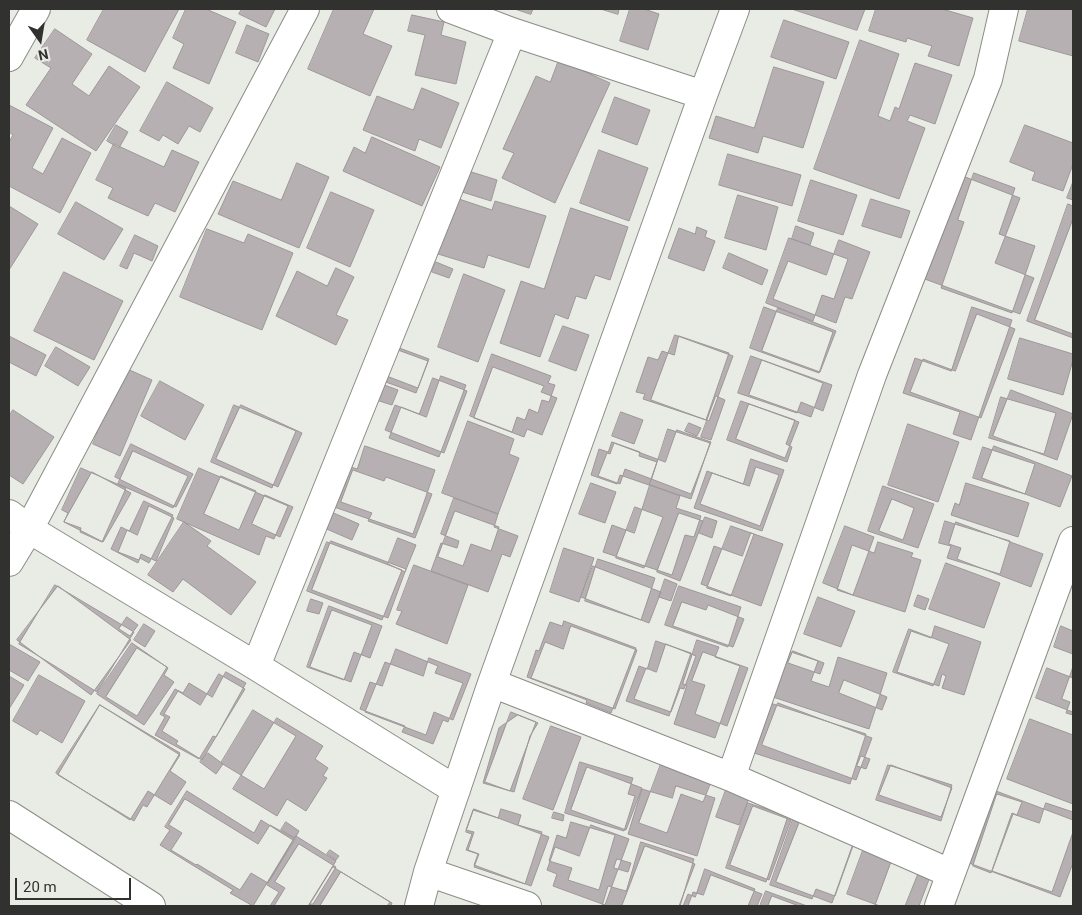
<!DOCTYPE html>
<html>
<head>
<meta charset="utf-8">
<style>
	body { margin:0 }
	#map { position:relative; width:1082px; height:915px; overflow:hidden; background:#e9ebe5; font-family:Roboto,sans-serif }
	canvas { display:block }
	.frame { position:absolute; inset:0; border:10px solid #313230; pointer-events:none }
	.north { position:absolute; left:15px; top:15px; width:50px; height:50px; -webkit-text-stroke:4px #e9ebe5; paint-order:stroke; rotate:167deg; font-size:14px; font-weight:700; line-height:20px; text-align:center; color:#313230 }
	.north::after { content:''; display:block; margin:auto; width:18px; height:22px; background:#313230; clip-path:polygon(50% 0,100% 100%,50% 72%,0 100%) }
	.scale { position:absolute; left:15px; top:878px; width:116px; height:22px; box-sizing:border-box; border:2px solid #313230; border-top:0; padding-left:6px; font-size:15px; line-height:18px; white-space:nowrap; color:#313230; -webkit-text-stroke:4px #e9ebe5; paint-order:stroke }
</style>
</head>
<body>
<div id="map">
<canvas width="1082" height="915"></canvas>
<div class="frame"></div>
<div class="north">N</div>
<div class="scale">20 m</div>
</div>
<script>
const c = document.querySelector('canvas').getContext('2d');
c.lineJoin = 'round';
function fill(path, color) { c.fillStyle = color; c.fill(path, 'evenodd'); }
function trace(path, color, width, dash) { c.strokeStyle = color; c.lineWidth = width; c.lineCap = dash ? 'butt' : 'round'; c.setLineDash(dash || []); c.stroke(path); }
const building = new Path2D(`
	M104,9h75l-34,63 -58,-32z
	M186,9h20l30,13 -27,62 -36,-16 11,-24 -11,-6z
	M242,9h33l-9,18 -27,-13z
	M334,9h40l-11,25 29,12 -22,50 -62,-27z
	M515,9h18l-2,5z
	M601,9h18l-1,5z
	M630,9h14l15,5 -11,36 -28,-9z
	M792,9h73l-8,21z
	M876,9h66l31,9 -14,48 -31,-10 4,-10 -25,-8 -1,4 -37,-11z
	M1028,9h45v47l-54,-15z
	M412,15l32,7 -3,13 25,7 -10,42 -41,-9 10,-40 -17,-4z
	M784,20l65,22 -13,37 -65,-22z
	M247,25l22,9 -11,28 -22,-9z
	M55,29l37,25 -20,30 17,12 20,-30 31,21 -44,64 -70,-46 25,-37 -16,-10z
	M860,40l39,14 -21,62 12,5 5,-14 4,2 16,-46 37,12 -17,49 -25,-9 -3,6 18,7 -26,71 -85,-30z
	M559,60l51,23 -55,120 -53,-25 12,-25 -11,-4 33,-73 14,6z
	M774,67l50,15 -21,66 -40,-12 -5,17 -49,-15 7,-22 38,12z
	M167,82l46,26 -13,24 -11,-6 -11,18 -15,-9 -4,6 -19,-10z
	M422,88l37,15 -18,45 -22,-9 -4,12 -52,-21 14,-34 36,14z
	M615,97l35,13 -13,35 -35,-13z
	M9,105l44,23 -21,40 11,6 19,-36 29,15 -31,60 -51,-27v-44l4,-7 -4,-3z
	M116,125l12,7 -9,16 -12,-7z
	M1025,125l48,18v21l-10,27 -31,-11 3,-8 -25,-10z
	M372,137l68,30 -18,39 -79,-35 11,-24 11,6z
	M114,144l50,23 8,-17 27,12 -24,50 -20,-9 -7,13 -40,-18 5,-10 -17,-8z
	M599,150l49,18 -19,53 -49,-18z
	M728,154l73,21 -9,31 -73,-21z
	M297,163l32,14 -30,71 -81,-34 15,-33 48,19z
	M465,170l32,10 -6,21 -32,-10z
	M974,173l41,15 -16,46 36,12 -23,67 -71,-25 23,-66 -6,-2z
	M960,175l60,23 -25,65 39,15 -14,36 -98,-36z
	M811,180l46,15 -14,40 -45,-14z
	M1073,182v18l-6,-2z
	M331,192l43,18 -24,57 -43,-19z
	M738,195l40,12 -12,43 -41,-12z
	M456,198l36,12 3,-9 51,15 -17,52 -41,-13 -4,13 -46,-14z
	M871,199l39,12 -9,27 -39,-12z
	M76,202l47,27 -19,31 -46,-26z
	M1068,204l5,2v132l-46,-17z
	M9,206l29,18 -29,46z
	M571,208l57,19 -18,53 -15,-5 -9,24 -10,-3 -8,23 -13,-5 -15,43 -40,-14 21,-62 23,8z
	M1073,219v115l-38,-14z
	M796,226l18,7 -4,12 -18,-6z
	M697,227l10,4 -2,6 10,4 -11,30 -36,-13 11,-30 16,6z
	M207,229l37,14 4,-9 45,19 -31,77 -82,-33z
	M135,235l23,11 -6,15 -18,-8 -7,16 -7,-3z
	M789,238l59,21 -14,40 -12,-4 -9,26 -47,-18z
	M839,240l31,12 -18,47 -7,-2 -9,26 -63,-24 15,-38 38,14z
	M729,253l39,17 -6,15 -39,-17z
	M436,262l17,7 -4,9 -17,-6z
	M336,268l18,9 -18,38 12,5 -12,25 -60,-29 21,-45 30,15z
	M64,272l59,29 -29,59 -60,-29z
	M464,274l41,16 -27,72 -40,-15z
	M764,307l69,25 -14,41 -69,-25z
	M972,307l40,13 -41,120 -18,-6 7,-22 -57,-19 12,-35 36,13z
	M778,308l58,23 -16,41 -58,-21z
	M977,314l38,15 -34,89 -71,-26 13,-33 32,12z
	M563,326l26,9 -13,36 -27,-10z
	M675,335l58,21 -24,65 -58,-21z
	M9,336l37,19 -10,21 -27,-14z
	M679,336l50,17 -23,67 -63,-21 2,-5 -9,-2 12,-35 10,3 4,-9 12,4z
	M1020,338l53,16v6l-10,35 -55,-16z
	M394,346l35,13 -11,29 -34,-13z
	M56,347l34,20 -12,19 -33,-20z
	M395,349l33,12 -12,32 -33,-12z
	M492,354l59,22 -3,7 7,2 -6,17 -7,-2 -4,13 -9,-4 -4,11 -8,-3 -5,15 -42,-16z
	M751,356l81,29 -9,26 -22,-9 -4,11 -59,-20z
	M762,360l61,23 -12,34 -62,-22z
	M493,367l51,19 -3,6 16,6 -15,37 -15,-6 -3,8 -50,-19z
	M125,368l27,12 -32,76 -27,-12z
	M441,376l25,9 -27,72 -50,-19 12,-31 25,10z
	M433,378l34,13 -23,62 -59,-23 10,-25 24,9z
	M160,381l44,24 -19,35 -44,-24z
	M379,383l19,7 -6,15 -19,-6z
	M1011,390l62,24 -16,46 -64,-24z
	M716,396l9,4 -14,40 -10,-3z
	M1001,397l55,16 -12,41 -55,-16z
	M741,401l54,19 -9,24 6,3 -5,15 -60,-22z
	M749,404l50,18 -14,36 -49,-19z
	M234,405l62,26 -24,57 -61,-26z
	M241,405l61,28 -24,54 -62,-28z
	M13,410l41,27 -31,47 -14,-9v-59z
	M621,412l22,8 -9,24 -22,-8z
	M468,421l46,18 -5,15 10,4 -21,56 -56,-21z
	M689,423l12,5 -4,8 -12,-5z
	M908,424l51,18 -21,60 -50,-17z
	M668,429l42,14 -19,56 -41,-14z
	M677,430l34,12 -20,52 -66,-25 -5,15 -22,-8 9,-23 3,1 4,-11 51,19z
	M612,442l28,10 -1,4 18,6 -8,23 -29,-10 -3,9 -26,-9 8,-26 9,3z
	M131,444l62,30 -17,33 -61,-30z
	M365,446l70,24 -22,64 -79,-27 14,-41 9,3z
	M994,446l78,30 -12,31 -78,-29z
	M983,447l52,17 -10,30 -52,-16z
	M133,451l55,25 -15,32 -55,-24z
	M751,459l33,11 -22,61 -68,-23 13,-37 36,13z
	M756,467l23,8 -19,51 -60,-22 12,-31 37,13z
	M81,468l45,20 -24,54 -22,-10 1,-4 -17,-6 4,-9 -6,-3z
	M199,468l89,38 -14,33 -8,-3 -7,19 -82,-36z
	M353,470l31,11 2,-4 46,17 -17,44 -47,-17 4,-8 -31,-11z
	M92,472l39,21 -28,49 -39,-20z
	M221,476l35,15 -17,39 -35,-16z
	M591,483l25,9 -11,31 -26,-9z
	M966,483l63,20 -11,34 -67,-22 4,-12 4,2z
	M650,485l30,11 -4,12 25,8 -7,21 -9,-2 -13,40 -69,-23 9,-27 22,8z
	M883,486l51,18 -16,44 -50,-17z
	M265,495l28,12 -13,30 -28,-13z
	M454,498l44,16 -4,13 24,9 -8,21 -8,-3 -14,38 -57,-21 10,-28 16,5 2,-7 -18,-7z
	M892,499l22,9 -11,32 -24,-9z
	M144,501l29,14 -24,48 -9,-5 -2,5 -27,-14 10,-22 8,4z
	M149,506l25,12 -18,43 -15,-7 -2,6 -21,-8 9,-22 10,5z
	M635,507l28,10 -19,51 -28,-10z
	M329,511l30,13 -7,16 -30,-13z
	M455,511l44,16 -8,24 -20,-7 -8,22 -25,-9z
	M679,513l24,8 -23,60 -23,-9z
	M705,517l12,4 -5,17 -13,-5z
	M945,521l65,20 -10,33 -53,-16 4,-12 -12,-3z
	M184,522l27,19 -4,5 49,36 -25,33 -48,-36 -10,13 -25,-17z
	M956,522l87,32 -12,33 -74,-28 4,-11 -12,-4z
	M731,526l23,8 -23,62 -24,-8z
	M845,526l29,11 -21,58 -30,-12z
	M751,533l32,11 -22,62 -60,-22 13,-38 28,10z
	M398,538l18,7 -11,27 -17,-8z
	M331,541l75,28 -18,49 -76,-28z
	M327,542l75,28 -20,50 -75,-29z
	M878,542l35,11 -2,4 10,3 -16,52 -68,-22 15,-45 22,8z
	M564,548l30,10 -15,44 -29,-10z
	M598,559l57,19 -14,42 -56,-19z
	M946,563l54,20 -16,45 -55,-19z
	M414,565l54,20 -21,59 -51,-20 6,-13 -5,-1z
	M593,566l68,26 -12,31 -68,-26z
	M665,579l12,5 -6,17 -12,-4z
	M55,585l79,47 -37,60 -78,-48z
	M58,586l73,54 -40,55 -74,-55z
	M679,586l62,21 -13,40 -63,-22z
	M918,595l11,4 -4,11 -11,-4z
	M818,597l37,14 -14,36 -37,-13z
	M311,599l12,4 -4,11 -12,-3z
	M682,602l24,8 2,-5 36,14 -11,28 -60,-21z
	M329,606l53,20 -12,32 -16,-6 -10,28 -37,-13z
	M332,610l40,15 -21,57 -41,-15z
	M127,617l11,8 -8,11 -11,-7z
	M564,621l72,27 -25,65 -25,-10 1,-3 -60,-23 9,-27 3,1 11,-29 12,4z
	M144,624l11,7 -10,16 -11,-7z
	M571,626l66,24 -22,59 -84,-31 14,-36 18,7z
	M935,626l46,16 -17,53 -22,-7 4,-12 -4,-2 -3,12 -42,-14 14,-41 20,7z
	M1061,626l12,5v23l-19,-7z
	M909,629l40,15 -16,42 -40,-14z
	M697,640l22,7 -4,10 25,9 -25,72 -41,-14 13,-39 -4,-1z
	M656,641l35,12 -22,63 -43,-15 13,-35 8,3z
	M132,643l36,25 -4,7 10,7 -30,43 -47,-31z
	M9,644l31,18 -12,19 -19,-11z
	M666,644l30,12 -12,33 -4,-1 -9,24 -37,-13 12,-31 10,4z
	M137,648l30,19 -30,49 -31,-19z
	M396,649l42,17 -3,7 28,10 -15,39 -5,-2 -10,24 -31,-12 3,-6 -45,-17 10,-27 12,4z
	M788,651l30,10 -7,20 18,6 9,-30 49,16 -18,56 -96,-32z
	M793,651l31,12 -4,11 -32,-11z
	M703,652l45,16 -21,58 -32,-12 10,-29 -13,-4z
	M429,658l42,16 -18,46 -19,-8 -8,23 -61,-23 20,-50 38,14z
	M1073,667v48l-7,-2 4,-11 -8,-3z
	M1047,668l26,10v34l-37,-14z
	M226,672l20,11 -30,54 -3,-1 -14,23 -44,-24 10,-18 -5,-3 15,-25 8,4 6,-10 23,14z
	M219,674l26,15 -43,71 -26,-16 2,-3 -16,-10 8,-14 -6,-3 14,-23 22,14z
	M39,675l46,26 -23,42 -22,-13 -3,5 -24,-14z
	M9,676l15,9 -15,24z
	M844,680l43,17 -5,13 -43,-17z
	M767,702l99,32 -16,50 -99,-32z
	M778,703l94,35 -16,42 -94,-35z
	M100,705l80,48 -33,54 -4,-2 -9,16 -76,-46z
	M100,705l80,50 -10,16 16,11 -15,23 -23,-14 -18,29 -74,-47z
	M253,710l43,26 -32,53 -43,-26z
	M511,712l25,10 -26,69 -25,-9z
	M518,715l20,8 -8,13 -16,56 -31,-9 16,-55z
	M277,718l46,28 -8,13 13,9 -5,8 4,2 -21,33 -19,-12 -10,17 -44,-27z
	M1030,719l43,16v69l-66,-25z
	M551,726l30,11 -28,73 -30,-11z
	M208,753l15,11 -7,10 -16,-12z
	M861,756l9,3 -4,10 -9,-3z
	M580,762l53,16 -5,16 7,2 -11,35 -59,-18z
	M661,764l50,18 -8,20 -22,-8 -14,39 -28,-10z
	M888,765l64,20 -11,36 -65,-21z
	M891,765l61,23 -11,29 -62,-22z
	M587,767l55,21 -16,42 -55,-20z
	M676,786l39,12 -18,58 -69,-22 14,-45 30,9z
	M727,787l23,8 -11,30 -23,-8z
	M187,791l67,42 7,-13 32,20 -40,66 -23,-13 3,-3 -73,-45 10,-15 -5,-3z
	M996,791l77,29v43l-13,34 -91,-34z
	M997,794l25,8 -5,13 -5,-2 -21,60 -18,-7z
	M185,799l73,45 12,-19 25,14 -27,44 -17,-10 -11,17 -43,-26 -1,1 -25,-15 11,-17 -13,-8z
	M748,803l40,13 -22,66 -40,-14z
	M1046,803l27,9v20l-21,60 -60,-21 21,-57 26,9z
	M753,806l38,14 -22,60 -39,-15z
	M474,809l75,28 -18,49 -57,-21 4,-11 -12,-4 6,-16 -6,-2z
	M501,809l20,6 -3,10 24,7 -17,52 -51,-17 5,-13 -11,-4 6,-18 -8,-2 7,-20 25,8z
	M554,812l10,3 -1,6 -11,-3z
	M795,814l59,29 -19,53 -19,-7 -4,10 -42,-14z
	M800,821l54,20 -22,62 -56,-21z
	M286,822l13,9 -4,7 -14,-8z
	M571,822l44,13 -16,55 -31,-10 4,-12 -23,-7 8,-26 9,3z
	M591,825l38,14 -24,66 -52,-19 4,-12 -10,-4 8,-23 24,9z
	M296,836l40,25 -28,45h-38l9,-14 -12,-7z
	M641,842l53,17 -14,47h-78l6,-20 18,5z
	M299,844l37,23 -23,37h-2l-2,2h-35l11,-18 -10,-6z
	M865,845l56,21 -16,40h-25l-33,-12z
	M645,846l50,18 -16,42h-57z
	M330,850l9,6 -3,4 -9,-6z
	M617,859l14,4 -3,9 -14,-4z
	M892,860l41,9 -14,37h-44z
	M333,867l57,35 -3,4h-78z
	M705,869l50,20 -7,17h-65l5,-12 7,3z
	M341,872l51,31 -1,3h-71z
	M711,875l51,19 -5,12h-69l5,-14 10,3z
	M766,891l41,15h-47z
	M772,896l27,10h-31z`);
fill(building, '#b7b0b2');
trace(building, '#9e9799', 1);
const minor = new Path2D(`
	M451,9l61,23 191,63
	M9,57l27,-48
	M9,514l20,15 227,137 200,124
	M9,562l20,-33 276,-520
	M256,666l256,-634
	M492,683l239,94 219,96
	M731,777l141,-402 116,-296 16,-70
	M428,872l99,34
	M419,906l9,-34 64,-189 211,-588 32,-86
	M939,906l134,-365`);
const tertiary = new Path2D(`
	M9,815l142,91`);
trace(minor, '#8b8d87', 30);
trace(tertiary, '#8b8d87', 30);
trace(minor, '#fff', 28);
trace(tertiary, '#fff', 28);
</script>
</body>
</html>
